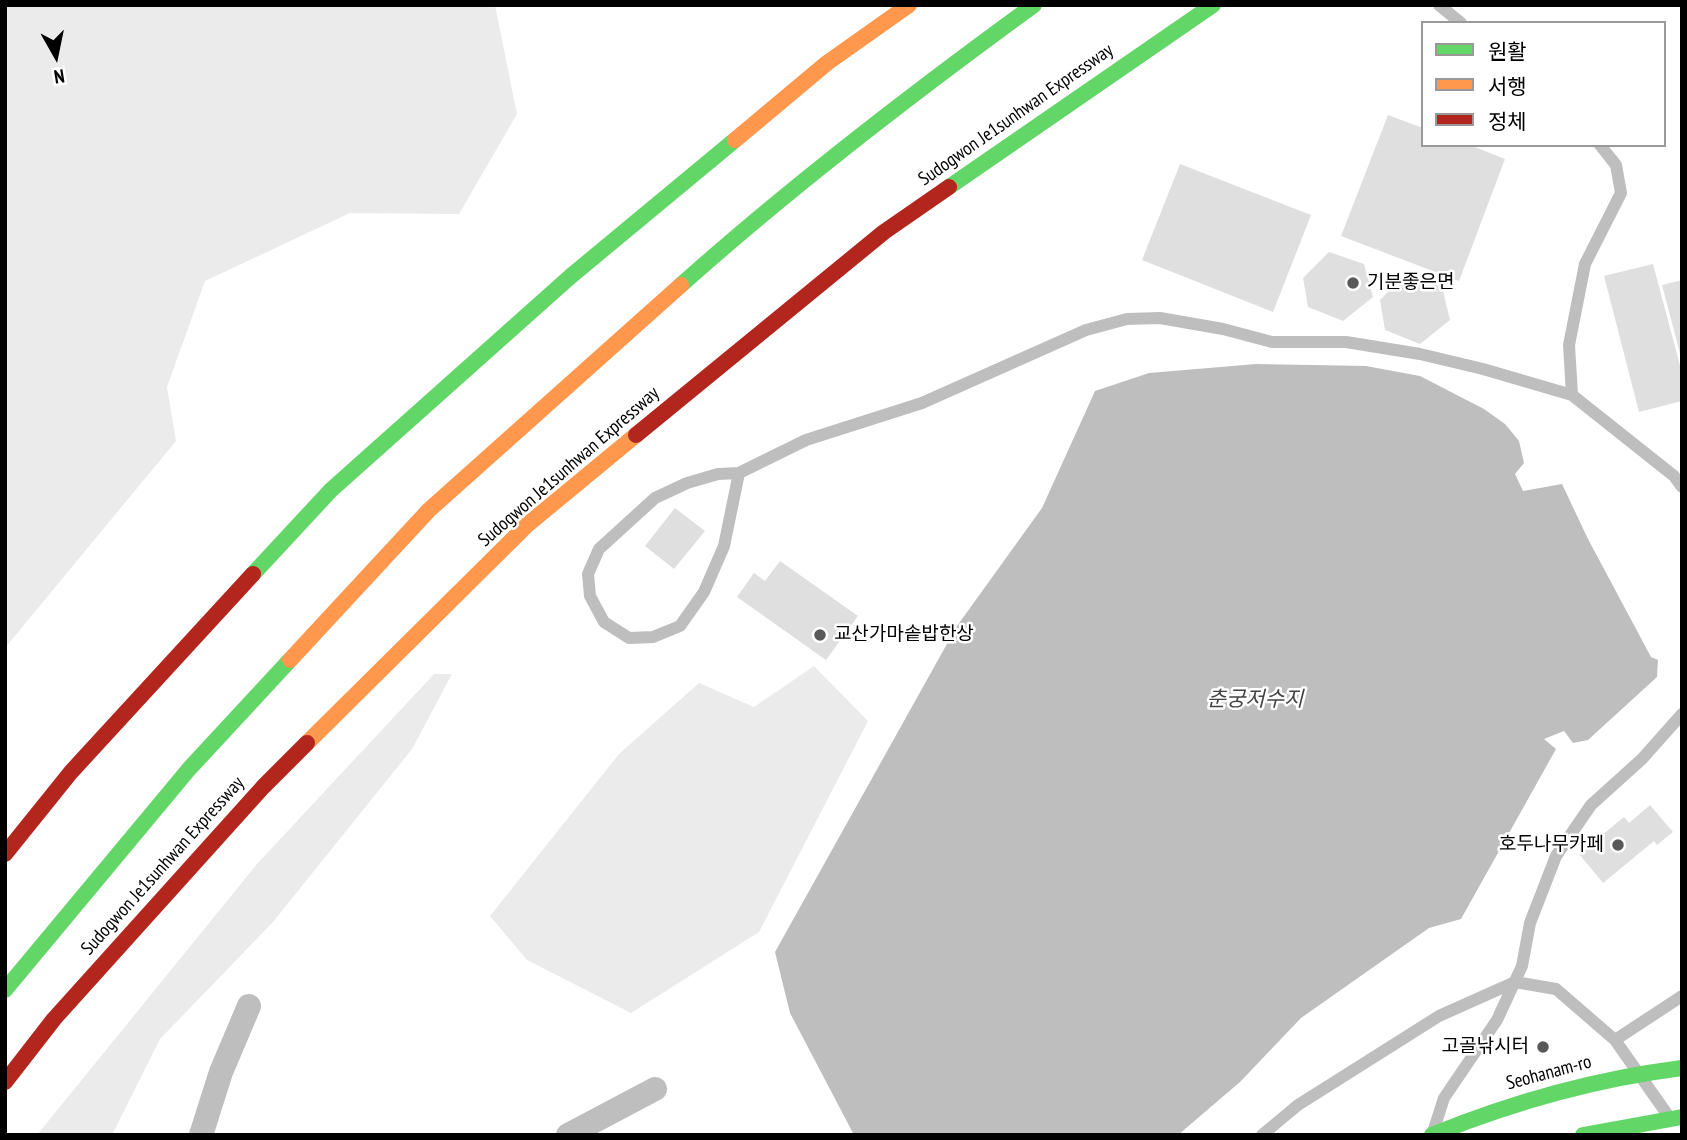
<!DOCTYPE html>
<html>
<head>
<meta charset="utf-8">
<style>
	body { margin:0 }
	#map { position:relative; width:1687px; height:1140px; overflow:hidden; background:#fff; font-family:"PT Sans Narrow","Noto Sans KR",sans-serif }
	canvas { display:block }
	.frame { position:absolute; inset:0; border:7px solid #000; pointer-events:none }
	.legend { position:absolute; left:1421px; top:21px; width:245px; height:126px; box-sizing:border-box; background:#fff; border:2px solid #999; margin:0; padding:9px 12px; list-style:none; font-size:21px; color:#000 }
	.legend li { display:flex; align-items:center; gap:14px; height:35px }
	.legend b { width:35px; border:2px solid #999 }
	.north { position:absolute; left:21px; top:21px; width:70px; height:70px; -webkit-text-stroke:5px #fff; paint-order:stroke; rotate:171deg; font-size:19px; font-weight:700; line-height:28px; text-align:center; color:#000 }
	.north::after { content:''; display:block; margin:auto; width:24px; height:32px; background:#000; clip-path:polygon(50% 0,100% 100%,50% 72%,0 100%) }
</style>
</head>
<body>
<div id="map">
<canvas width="1687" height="1140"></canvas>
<div class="frame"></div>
<ul class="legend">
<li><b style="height:9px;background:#63d668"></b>원활</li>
<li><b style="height:9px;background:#ff974d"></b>서행</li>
<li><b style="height:9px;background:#b3261e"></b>정체</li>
</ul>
<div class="north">N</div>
</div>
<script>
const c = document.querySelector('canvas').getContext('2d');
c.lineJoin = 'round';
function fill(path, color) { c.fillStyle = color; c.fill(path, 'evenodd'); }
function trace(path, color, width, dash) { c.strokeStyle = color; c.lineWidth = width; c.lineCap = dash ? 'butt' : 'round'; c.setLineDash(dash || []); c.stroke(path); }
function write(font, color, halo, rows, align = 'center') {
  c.font = font + ' "PT Sans Narrow","Noto Sans KR",sans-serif'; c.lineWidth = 5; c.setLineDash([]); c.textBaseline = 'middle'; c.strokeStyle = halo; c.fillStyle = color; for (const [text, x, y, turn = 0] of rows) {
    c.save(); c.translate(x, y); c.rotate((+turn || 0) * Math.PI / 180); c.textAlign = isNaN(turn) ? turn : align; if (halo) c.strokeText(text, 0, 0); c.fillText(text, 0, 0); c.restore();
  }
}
fill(new Path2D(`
	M9,5h486l22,109 -58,100 -109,-1 -145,68 -38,106 9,54 -171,207v-640z
	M814,666l54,55 -109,211 -128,81 -104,-53 -37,-44 129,-162 80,-71 55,24z
	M434,674h18l-40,75 -139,173 -113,117 -48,96h-75l220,-271z`), '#ebebeb');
fill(new Path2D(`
	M1256,364l110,2 54,10 64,33 21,15 14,17 5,22 -9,11 8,17 39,-7 26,55 63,118 7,3 -1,17 -69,63 -15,3 -9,-12 -20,8 12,10 -95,170 -32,9 -128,90 -61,64 -62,53h-324l-64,-122 -15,-61 182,-326 85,-118 53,-117 54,-18z`), '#bebebe');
fill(new Path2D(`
	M1388,115l35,13v17h47l35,14 -46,122 -118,-45z
	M1180,164l131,51 -38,97 -131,-52z
	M1329,252l35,12 9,33 -30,24 -35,-14 -5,-29z
	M1653,264l29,109v28l-43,11 -35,-136z
	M1406,274l36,13 8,33 -30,24 -35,-14 -5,-30z
	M1682,280v77h-1l-19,-72z
	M675,508l30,23 -31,38 -29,-23z
	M780,561l78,55 -32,44 -89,-63 17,-24 11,8z
	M1650,805l23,27 -16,13 -3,-4 -51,42 -24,-29 45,-37 5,6z`), '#dfdfdf');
trace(new Path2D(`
	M1439,5l22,18
	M1600,145l16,20 5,28 -36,71 -16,81 3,50 102,81 8,11
	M739,473l-15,73 -20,46 -24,34 -27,11 -24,1 -25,-16 -14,-26 -2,-22 11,-25 56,-51 32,-15 31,-9 21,-1 67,-33 116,-37 164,-73 41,-11 33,-1 63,11 49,13h74l74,12 63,15 89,26
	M1615,1040l67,-44
	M1434,1129l10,-31 53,-78 25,-54 8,-43 26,-67 35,-51 51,-46 40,-45
	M1262,1135l36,-30 141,-89 76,-34 41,7 59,51 52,74`), '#bebebe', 12);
trace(new Path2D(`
	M201,1135l20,-63 28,-66
	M568,1135l87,-46`), '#bebebe', 24);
trace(new Path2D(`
	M949,187l264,-182
	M681,285c112,-100 232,-192 353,-280
	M253,574l78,-84 240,-214 164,-136
	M5,990l184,-221 101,-109
	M1432,1135c81,-33 163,-56 250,-67
	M1583,1135l99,-18`), '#63d668', 16);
trace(new Path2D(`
	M735,140l92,-77 82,-58
	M290,660l139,-150 252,-225
	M307,743l220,-218 109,-90`), '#ff974d', 16);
trace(new Path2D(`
	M636,435l248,-203 65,-45
	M5,854l66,-82 182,-198
	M5,1082l49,-63 209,-232 44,-44`), '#b3261e', 16);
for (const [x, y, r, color] of [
	[1353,283,7,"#595959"],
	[820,635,7,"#595959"],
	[1618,845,7,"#595959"],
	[1543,1047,7,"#595959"]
]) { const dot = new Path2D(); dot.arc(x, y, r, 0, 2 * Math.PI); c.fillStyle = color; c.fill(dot); trace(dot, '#fff', 2.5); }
write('19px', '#000', '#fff', [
	["Sudogwon Je1sunhwan Expressway",1016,115,-35],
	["Sudogwon Je1sunhwan Expressway",569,467,-41],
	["Sudogwon Je1sunhwan Expressway",163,866,-48],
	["Seohanam-ro",1549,1073,-15]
]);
write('19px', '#000', '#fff', [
	["기분좋은면",1367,283],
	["교산가마솥밥한상",834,635],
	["호두나무카페",1604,845,"right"],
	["고골낚시터",1529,1047,"right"]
], 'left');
write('italic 21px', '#434343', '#fff', [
	["춘궁저수지",1255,700]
]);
</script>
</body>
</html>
